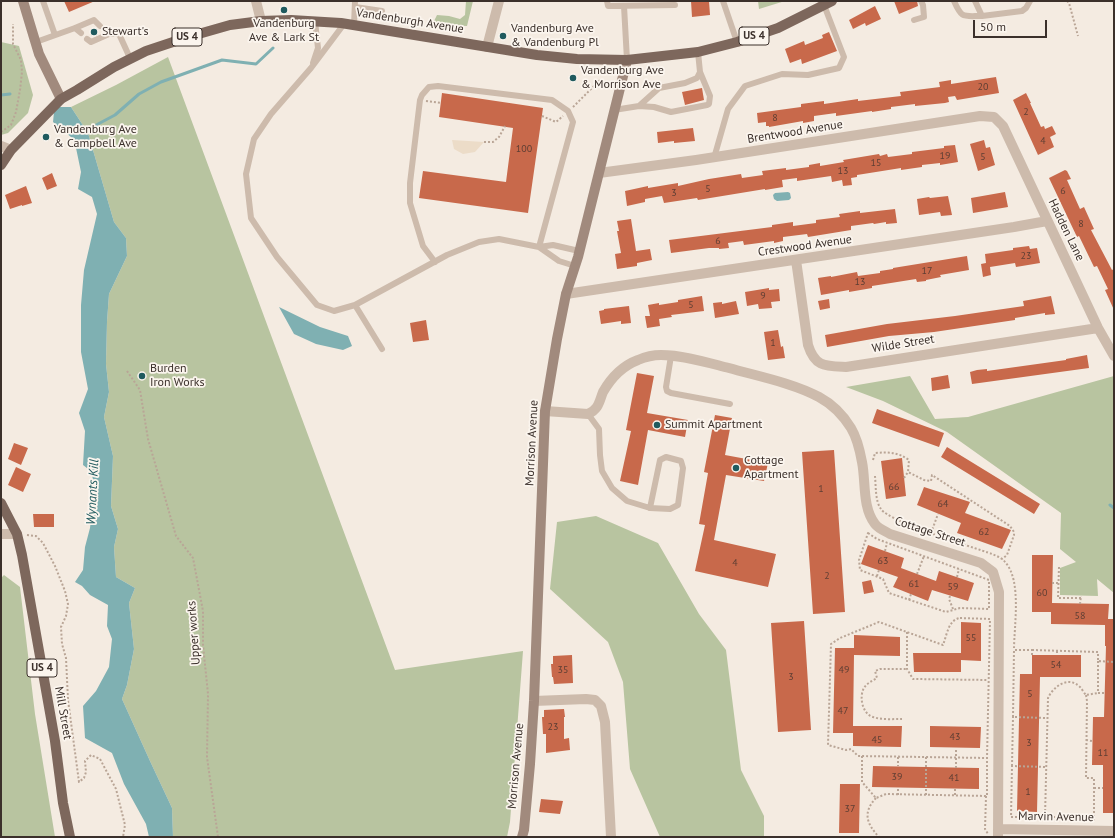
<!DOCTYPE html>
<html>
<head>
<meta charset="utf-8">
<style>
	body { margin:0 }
	#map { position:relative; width:1115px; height:838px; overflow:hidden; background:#f4ebe1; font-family:"PT Sans",sans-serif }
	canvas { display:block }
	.frame { position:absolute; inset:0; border:2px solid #3b302b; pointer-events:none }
	.scale { position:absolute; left:973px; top:20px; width:74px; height:18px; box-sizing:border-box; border:2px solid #3b302b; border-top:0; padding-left:5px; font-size:12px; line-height:14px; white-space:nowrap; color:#3b302b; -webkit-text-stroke:3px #fbf5ee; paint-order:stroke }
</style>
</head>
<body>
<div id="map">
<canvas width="1115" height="838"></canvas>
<div class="frame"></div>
<div class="scale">50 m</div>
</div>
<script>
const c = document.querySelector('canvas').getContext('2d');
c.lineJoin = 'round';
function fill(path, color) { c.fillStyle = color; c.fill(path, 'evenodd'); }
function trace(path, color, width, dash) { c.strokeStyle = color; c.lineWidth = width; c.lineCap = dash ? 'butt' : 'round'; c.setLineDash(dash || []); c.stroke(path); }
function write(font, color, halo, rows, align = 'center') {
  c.font = font + ' "PT Sans",sans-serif'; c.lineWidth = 3.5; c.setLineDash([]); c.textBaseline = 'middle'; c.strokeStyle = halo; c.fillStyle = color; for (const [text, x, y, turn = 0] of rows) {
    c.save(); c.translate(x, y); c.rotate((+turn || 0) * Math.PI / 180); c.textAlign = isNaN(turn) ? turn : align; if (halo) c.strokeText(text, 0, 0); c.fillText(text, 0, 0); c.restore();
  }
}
fill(new Path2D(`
	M466,1h7l-6,25 -31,-1 -2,-4 3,-6 12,1 11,3 5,-4z
	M758,1h27l-26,8z
	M1,42l18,4 14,49 -5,18 -20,20 -7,2z
	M168,57l227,613 128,-19 -13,171 -3,15h-334l-1,-29 -22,-47 -28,-62 5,-14 7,-36 -5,-46 6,-15 -19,-11 -2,-30 4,-18 -7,-23 2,-50 -9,-39 5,-25 -3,-28 1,-42 2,-28 18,-38 -1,-18 -12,-16 -26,-89 -17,-26 45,-22z
	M910,376l25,43 33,-2 146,-41v217l-17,-14 1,17 -38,-1v-27l16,-6 -16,-13 1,-36 -114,-81 -64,-31 -37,-14z
	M596,516l62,27 41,71 27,36 15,120 23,46v21h-104l-30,-68 -7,-87 -15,-40 -58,-53 7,-67z
	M4,575l16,12 15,127 20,123h-54v-259z`), '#b8c4a0');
fill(new Path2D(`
	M452,140l32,2 -9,10 -12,2 -9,-5z`), '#ecdcc8');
fill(new Path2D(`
	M59,107h12l17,26 26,89 12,16 1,18 -18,38 -2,28 -1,42 3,28 -5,25 9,39 -2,50 7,23 -4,18 2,30 19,11 -6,15 5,46 -7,36 -5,14 28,62 22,47 1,29h-24l-3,-13 -22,-40 -12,-31 -27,-15 -2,-32 13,-15 13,-24 3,-28 -5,-13 1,-21 -18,-10 -8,-9 -7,-4 8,-12 2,-23 5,-19 4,-35 -2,-21 -9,-7 2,-34 -6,-18 9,-24 -7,-37v-47l3,-35 13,-56 -5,-17 -14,-8 3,-17 -5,-24 -5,-11 -18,-15 1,-10z
	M788,192l2,1 1,5 -2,2 -12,1 -3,-2 -1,-4 2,-2z
	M279,307l41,20 28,9 4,10 -9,4 -27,-6 -22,-10z`), '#7fb0b2');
trace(new Path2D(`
	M1,95l9,-1
	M83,132l32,-17 24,-21 22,-12 61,-22 34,4 17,-16
	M1110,505l4,3`), '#7fb0b2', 3);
fill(new Path2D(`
	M64,1h31l-26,11z
	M691,1h18l1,14 -18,2z
	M894,1h23l1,5 -19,8z
	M875,6l6,13 -15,7 -1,-3 -12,6 -4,-9z
	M829,32l8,19 -35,13 -1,-5 -11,4 -5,-14 19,-8 1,4 18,-7 -1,-3z
	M996,77l3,16 -42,7 -2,-4 -7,1 1,5 -4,1 -30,3v-2l-24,3v2l-19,3v-1l-36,5v-3l-22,3v5l-11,2v-2l-34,6v-1h-3v-4l-8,1 -1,-10 44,-6v-3l23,-3v3l34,-5v2l43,-5 -1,-4 40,-5 -1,-5 12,-2v4z
	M702,88l2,12 -19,5 -3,-13z
	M442,93l101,15 -15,105 -109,-15 4,-27 83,11 7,-54 -74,-11z
	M1026,93l5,10h-1l11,24 3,-1 1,3 7,-3 4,8 -6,3 4,10 -16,8 -25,-55z
	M693,128l2,13 -21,2v-2l-16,2 -1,-11z
	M984,140l2,8 4,-1 5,18 -17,6 -8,-27z
	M955,145l3,17 -18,3v-2l-18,2v2l-21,3v-2l-44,7v2l-6,1 1,7 -9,1 -1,-6 -10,2 -1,-6 -34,5v-3l-15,2 1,7 -18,3v-1l-67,11 -1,-2 -33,5 -2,-7 -17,3v3l-18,4 -2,-15 23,-5v2l30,-5v3l31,-7 32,-5 1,4 21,-3 -1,-4 24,-3v2l23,-3v-2l11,-2v3l24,-4 -1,-2 36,-6 1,2 7,-2 1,3 24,-3v-2l32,-4v-2z
	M1065,170l2,1 4,8 -4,1 13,29 4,-2 10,22 -3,1 21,40 2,-1v41l-9,-20 3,-1 -11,-23 -3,1 -15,-31 -2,1 -28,-59z
	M52,173l5,13 -10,4 -5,-12z
	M26,186l6,17 -10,3v-1l-12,4 -5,-14z
	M1005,192l3,15 -35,6 -2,-15z
	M948,196l4,19 -11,1 -1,-4 -21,3 -2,-16 12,-2 1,1z
	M895,209l2,14 -11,1v-2l-12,2 -1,-1 -22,3v4l-43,7 -1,-3 -24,3v4l-9,2v-2l-30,4 -1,-4 -15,2 1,5 -10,1v-1h-10l-38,5 -2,-13 103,-13v-2l21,-3v4l23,-3v-3l24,-3 -1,-3 21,-3v2z
	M631,219l5,32 14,-2 2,11 -15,3v3l-20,3 -2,-15 6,-1 -4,-22h2l-2,-10z
	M1029,246l1,3 7,-1 3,15 -24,4 -1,-4 -25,4 1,8 -8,2 -2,-13 5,-1 -1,-9 28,-4v-2z
	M967,256l2,14 -29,5 1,2 -15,3v1l-9,1 -1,-3 -44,7v2l-23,4v-2l-28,5 -3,-17 13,-2v1l26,-5 1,4 22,-3v-2l13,-2v-1z
	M769,288v2l10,-1 1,12 -9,1 1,6 -13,1 -1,-5 -11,2 -2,-14z
	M702,296l2,15 -33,4 1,2 -13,2 1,7 -13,2 -2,-12h5l-2,-11 11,-2v2l19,-3v-2z
	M1051,296l4,18 -10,1v-2l-30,5v2l-81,12 -45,4 -62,11 -2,-12 62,-11 68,-8 69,-10 -1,-5z
	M829,299l1,9 -10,2 -2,-9z
	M736,301l3,13 -24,4 -2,-15 9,-1v2z
	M629,306l2,17 -10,1v-3l-20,3 -2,-13 5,-1v-1z
	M426,320l3,20 -16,2 -3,-19z
	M778,330l3,17 2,-1 2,12 -17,2 -4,-28z
	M1087,355l2,13 -117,16 -2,-12 7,-2 10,-1v2l79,-11v-1z
	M637,373l17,3 -7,37 41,7 -3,17 -37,-7 -10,55 -18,-4 11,-50 -5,-1z
	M948,375l2,13 -18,3 -1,-13z
	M877,409l67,24 -5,14 -67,-24z
	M715,415l17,3 -7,37 43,8 -4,18 -38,-6 -12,65 62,14 -8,33 -73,-16 10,-46 -6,-1 9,-51 -4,-1z
	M14,443l14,5 -7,17 -13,-6z
	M947,447l93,57 -6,10 -93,-57z
	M834,450l11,162 -32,2 -11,-162z
	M902,458l4,38 -20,3 -5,-38z
	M16,467l15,7 -8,18 -15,-7z
	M924,487l46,15 -5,11 46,17 -9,19 -45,-16 4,-10 -44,-18z
	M33,514h21v13h-20z
	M868,545l36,13 -3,10 35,13 3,-10 35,12 -6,18 -36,-11 -4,11 -35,-14 5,-10 -37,-13z
	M1032,555h21l-1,48 57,1 -1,15h6l-1,146h1v48h-11v-48h-11l1,-48h11l2,-71h-1v-21l-54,-1v-12h-19z
	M871,580l3,12 -10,2 -2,-12z
	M804,621l7,109 -33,2 -7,-109z
	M961,622l20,1v38l-20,-1v12h-47l-1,-19h48z
	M854,635l46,2v19l-46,-1 -1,71h49l-1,21 -48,-1v-13h-20l2,-85h19z
	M572,655l1,28 -19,1 -1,-7h-1l-1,-13h2v-8z
	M1032,655h49v22h-41l-3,135 -20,-1 3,-137h12z
	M564,709l1,8h-1v22l5,-1 1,12 -24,3v-19h-3l-1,-17h2v-7z
	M930,726l51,1 -1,21 -50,-1z
	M873,766l106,2v21l-107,-2z
	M840,784h20l-1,49h-20z
	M541,799l22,2 -3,13 -21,-2z`), '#c8694b');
trace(new Path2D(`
	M1067,1l2,2 9,33
	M426,101l15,2
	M573,107l28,-28
	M542,116l14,6 7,-6
	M1,132l10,-7 5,-13 4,-22 2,-18 -1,-12 -8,-16v-20
	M484,142h9l6,-5 6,-11
	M127,371l13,19 8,49 28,97 17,22 10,53v34l5,49 -1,63 11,80
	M873,460l2,-7c13,-1 23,-1 34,7l-1,12 16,8 7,1 1,-6 78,51 4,6v3l-7,20 -5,4
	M875,476c1,10 0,25 6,33 8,13 92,38 111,45 5,2 10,4 13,8 17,18 9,64 9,88
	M904,478l4,-6
	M868,533l9,6 112,41v29l-29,-1 -14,4 -57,-19 -6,-14 -23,-9 -1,-10z
	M931,533l7,-19
	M27,535l9,1 7,7 12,23 10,25 3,13 -2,12 -5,11 1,17 4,14 2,42 11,82 5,-4 2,-6 -1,-11 6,-6 9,4 16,30 9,36 -2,12
	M885,551l2,-8
	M1059,567l-1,31h23
	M917,574l7,-18
	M877,576l2,-6
	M957,577l2,-8
	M1052,583h7
	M950,596l-1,3 4,10
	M909,600l2,-6
	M1080,604l1,-8
	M960,618l30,1 -3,139 -129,-2 -7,-7 -5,1 -18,-5 3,-101 9,-6 39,-16 64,23c4,-10 5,-25 17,-27z
	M907,632v37l6,10 75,1
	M1032,650l66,2v9l16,1
	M1057,651v4
	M1032,655v-5h-18l-1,67 33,1
	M1098,661v32h7
	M1086,695l1,6 -1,77h8v43
	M902,719c-9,0 -20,1 -29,-2 -11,-3 -14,-21 -9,-29 3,-5 8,-7 13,-10l-2,-7 5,-2h27
	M1086,740l6,1
	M1113,740h1
	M862,756v26l14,16 10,-4 101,2v-38
	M898,757v9
	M1012,766l1,-49
	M956,768v-20
	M1094,788h9
	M898,795v-7
	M926,795v-38
	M955,795v-6
	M986,796l-1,33 3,5
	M876,798c-14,15 -9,26 3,39
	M1045,817h-34l1,-51 34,1
	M1075,817h-30l3,-119c5,-11 20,-23 32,-11 2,2 4,6 6,8l12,-2`), '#b9a596', 2, [2, 2]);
trace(new Path2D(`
	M43,1l12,34
	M607,1l1,5 67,-1
	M723,1l14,41
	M954,1c8,18 9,15 28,15l-7,-15
	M624,6l3,54
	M355,7l27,4
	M982,16l40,-5 4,-3 4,-7
	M914,20l10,-3 -1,-12 -2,-4
	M344,24l-33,44 -40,46 -17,25 -8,35 5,44 26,39 40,48 17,6 21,-6 92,-50 32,-13 20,-3 40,8 14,-2 26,6
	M354,25l1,-24
	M81,33l-6,-5 19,-8 6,6
	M109,34h10l11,24
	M87,39l4,3 18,-8 -3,-3
	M36,42l39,-14
	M313,63l5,-15 -3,-27
	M639,106l15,1 17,5 36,-7 2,-1 1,-8 -10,-24
	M614,110l25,-4 20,-18 26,-5 12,-5 3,-6 -2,-20
	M714,158l14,-49 17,-23 37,-12 26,1 31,-7 5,-11 -20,-52
	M539,247l20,14 16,5
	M435,262l-12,-16 -13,-43v-20l10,-83 2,-5 7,-8 9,-1 114,14 16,11 5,11 -34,125
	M355,305l27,44
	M671,356l-5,31 1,4 4,2 59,11
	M588,414l11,15 1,26 2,16 10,17 15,13 23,7 10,-48 6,-3 15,4 2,7 -5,37 -8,4 -20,-1`), '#cdbbac', 6);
trace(new Path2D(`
	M256,1l5,20
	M487,47l12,-46
	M1,146l10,4
	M599,173l97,-13 284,-44 14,1 9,9 95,202 16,28
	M796,260l12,85c7,22 17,21 38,22l252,-39
	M566,294l448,-67 33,-6
	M545,411l43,3c11,-5 11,-12 15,-22 8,-14 19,-26 35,-32 7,-3 15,-5 23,-5 22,0 48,8 68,13 28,8 64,15 90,29 13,7 24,18 32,31 6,10 9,23 11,34 4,20 0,45 13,62 4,5 10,7 15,10l91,29 12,9 6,20 -1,245
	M1,534h16
	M534,701l52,-2 9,1 6,6 4,16 6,115
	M998,829l116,2`), '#cdbbac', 10);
trace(new Path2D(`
	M23,1l16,53 22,45
	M522,837l2,-7 6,-66 4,-63 11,-290 12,-72 9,-45 12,-37 49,-197`), '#a18a7d', 10);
trace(new Path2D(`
	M1,165l10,-15 50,-51 16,-9 37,-23 32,-16 42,-14 42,-12 31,-4 30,-1 50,3 196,32 40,4 50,1 71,-8 39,-10 41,-14 54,-27
	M1,503l16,31 5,21 33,186 8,62 7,34`), '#7d675c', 10);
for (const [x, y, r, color] of [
	[284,10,4,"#1f5a5e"],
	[94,32,4,"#1f5a5e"],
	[503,36,4,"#1f5a5e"],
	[573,78,4,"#1f5a5e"],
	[46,137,4,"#1f5a5e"],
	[142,376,4,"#1f5a5e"],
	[657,425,4,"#1f5a5e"],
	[736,468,4,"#1f5a5e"]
]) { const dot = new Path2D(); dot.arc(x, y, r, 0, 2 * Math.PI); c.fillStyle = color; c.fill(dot); trace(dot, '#fbf5ee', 1.5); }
write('10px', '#5e3e33', null, [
	["20",983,87],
	["2",1026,112],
	["8",775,118],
	["4",1043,141],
	["100",524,149],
	["19",945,156],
	["5",983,157],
	["15",876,163],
	["13",843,171],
	["5",708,189],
	["6",1063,191],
	["3",674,193],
	["8",1081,224],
	["6",718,241],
	["23",1026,256],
	["17",927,271],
	["13",860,282],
	["9",763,296],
	["5",691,305],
	["1",773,343],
	["66",894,487],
	["1",821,489],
	["64",943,504],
	["62",984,532],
	["63",883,561],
	["4",735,563],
	["2",827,576],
	["61",914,584],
	["59",953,587],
	["60",1042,593],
	["58",1080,616],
	["55",971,638],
	["54",1056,665],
	["35",563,670],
	["49",844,670],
	["3",791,677],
	["5",1030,694],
	["47",843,711],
	["23",553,727],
	["43",955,737],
	["45",877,740],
	["3",1029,743],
	["11",1103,753],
	["39",897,777],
	["41",954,778],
	["1",1028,792],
	["37",850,809]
]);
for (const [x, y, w] of [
	[754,36,30],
	[187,37,30],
	[42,668,30]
]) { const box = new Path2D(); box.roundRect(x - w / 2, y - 9, w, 18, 3); c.fillStyle = '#fbf5ee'; c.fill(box); trace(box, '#3b302b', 1); }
write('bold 11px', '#3b302b', null, [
	["US 4",754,36],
	["US 4",187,37],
	["US 4",42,668]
]);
write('12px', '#3b302b', '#fbf5ee', [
	["Vandenburgh Avenue",410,21,9],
	["Brentwood Avenue",795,132,-9],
	["Hadden Lane",1066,230,64],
	["Crestwood Avenue",805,246,-8],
	["Wilde Street",903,344,-9],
	["Morrison Avenue",532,443,-87],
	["Cottage Street",930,532,18],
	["Upper works",194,633,-94],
	["Mill Street",63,713,80],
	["Morrison Avenue",516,766,-85],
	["Marvin Avenue",1056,817,1]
]);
write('12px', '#3b302b', '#fbf5ee', [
	["Vandenburg",284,24,"center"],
	["Ave & Lark St",284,38,"center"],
	["Vandenburg Ave",511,29],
	["& Vandenburg Pl",511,43],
	["Stewart's",102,32],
	["Vandenburg Ave",581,71],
	["& Morrison Ave",581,85],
	["Vandenburg Ave",54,130],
	["& Campbell Ave",54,144],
	["Burden",150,369],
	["Iron Works",150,383],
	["Summit Apartment",665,425],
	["Cottage",744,461],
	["Apartment",744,475]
], 'left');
write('italic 13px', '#1f5a5e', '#fbf5ee', [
	["Wynants Kill",93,492,-87]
]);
</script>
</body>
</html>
